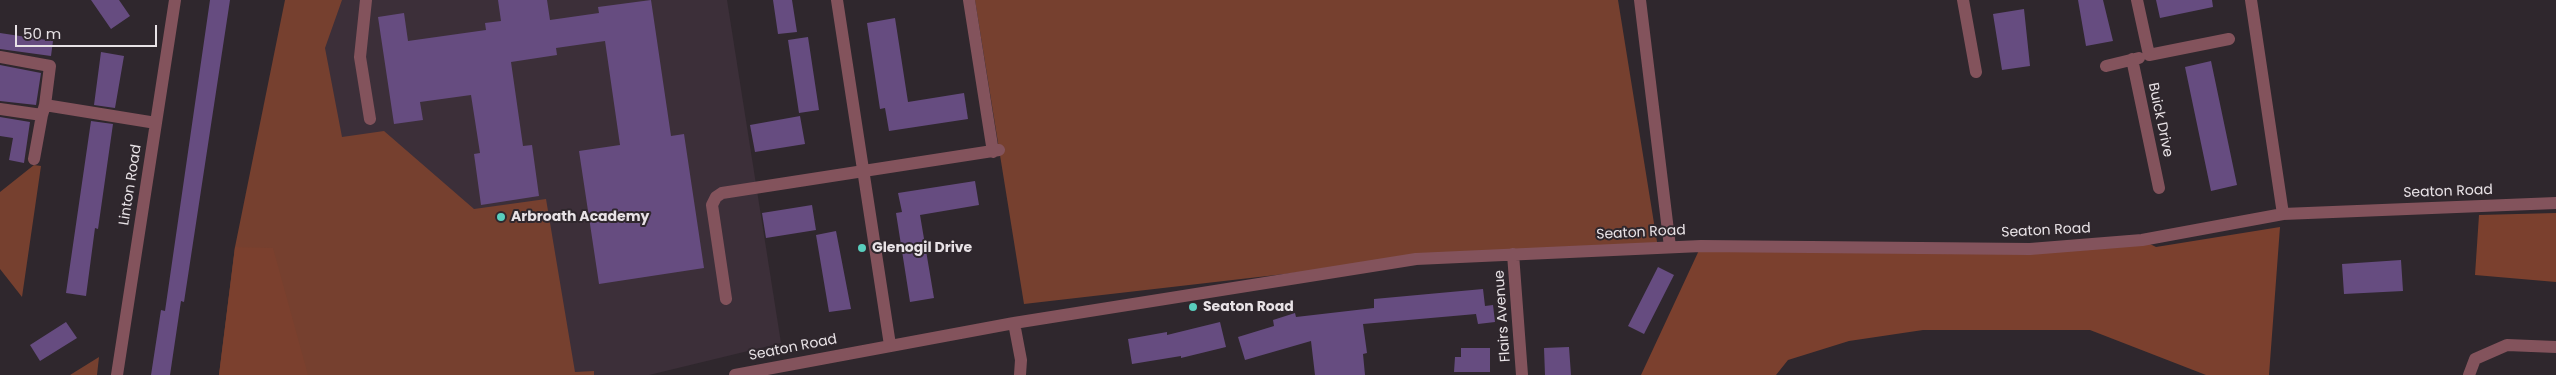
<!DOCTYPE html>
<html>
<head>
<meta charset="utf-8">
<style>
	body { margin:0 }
	#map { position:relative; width:2556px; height:375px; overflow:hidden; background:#2f272d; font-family:Poppins,sans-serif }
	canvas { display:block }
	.scale { position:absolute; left:15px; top:25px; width:142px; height:22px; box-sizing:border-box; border:2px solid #e8e2e6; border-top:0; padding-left:6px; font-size:15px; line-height:18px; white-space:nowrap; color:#e8e2e6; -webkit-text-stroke:4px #2f272d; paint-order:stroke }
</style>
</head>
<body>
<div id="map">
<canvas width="2556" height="375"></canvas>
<div class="scale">50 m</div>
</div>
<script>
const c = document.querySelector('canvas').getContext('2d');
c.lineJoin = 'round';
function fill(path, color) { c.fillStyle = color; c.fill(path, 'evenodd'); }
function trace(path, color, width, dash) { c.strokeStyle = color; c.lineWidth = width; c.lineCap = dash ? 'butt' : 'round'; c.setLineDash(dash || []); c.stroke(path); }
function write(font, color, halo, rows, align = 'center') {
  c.font = font + ' Poppins,sans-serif'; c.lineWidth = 4; c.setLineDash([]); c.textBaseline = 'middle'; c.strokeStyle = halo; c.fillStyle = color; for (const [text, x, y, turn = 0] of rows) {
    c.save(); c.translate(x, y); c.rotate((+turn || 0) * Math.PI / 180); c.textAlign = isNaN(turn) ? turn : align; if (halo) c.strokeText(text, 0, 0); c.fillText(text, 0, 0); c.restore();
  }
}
fill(new Path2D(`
	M285,0h442l54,343 -132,32h-341z`), '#3c2f39');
fill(new Path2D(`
	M285,0h57l-17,48 17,89 42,-6 90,78 72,-10 29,173 19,-1v4h-375l16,-128z
	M975,0h643l40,248 -243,11 -391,45z
	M34,165l7,1 -19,131 -22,-28v-77z
	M99,357l-2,18h-27z`), '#76402f');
fill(new Path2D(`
	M2556,213v69l-81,-7 4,-60z
	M2280,227l-11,148h-63l-116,-45h-167l-74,11 -61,19 -12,15h-135l60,-129 329,3 112,-9 14,7z
	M235,247l38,1 35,127h-89z`), '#7b402e');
fill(new Path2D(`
	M91,0h28l11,16 -19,13z
	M210,0h20l-46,302 -3,-1 -11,74h-19l10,-65 4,1z
	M498,0h49l3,20 49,-7 -1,-6 53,-7 20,136 13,-2 20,134 -105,16 -20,-133 41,-6 -15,-104 -49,7 1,7 -46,7 12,84 9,-1 7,51 -58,9 -7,-51 6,-1 -9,-58 -51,7 3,18 -29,4 -16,-107 26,-4 4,28 78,-11 -1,-7 16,-2z
	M773,0h19l5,32 -19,2z
	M2078,0h25l10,41 -27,5z
	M2156,0h56l1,7 -53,11z
	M2024,9l6,57 -28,4 -9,-56z
	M895,18l13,84 56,-9 4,26 -79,12 -4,-23 -5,1 -13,-86z
	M0,33l53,8 -2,15 -51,-7z
	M808,37l11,73 -20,3 -11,-73z
	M101,52l23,4 -9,52 -21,-3z
	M2211,61l26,124 -26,6 -26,-124z
	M0,65l41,8 -5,32 -36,-4z
	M800,116l5,28 -50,8 -5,-27z
	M0,117l30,5 -6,41 -15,-3 4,-22 -13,-2z
	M91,121l22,3 -15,105 -3,-1 -9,68 -20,-3z
	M975,181l4,24 -59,10 14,83 -24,4 -14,-89 6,-1 -4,-19z
	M812,205l4,25 -50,8 -4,-25z
	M836,231l15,78 -22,3 -13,-77z
	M2401,260l2,31 -59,3 -2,-30z
	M1658,267l16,8 -30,59 -16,-8z
	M1483,289l2,17 8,-1 2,17 -17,2 -2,-10 -113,10 4,29 -4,1 2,21h-50l-4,-34 -66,19 -7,-23 36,-11 -1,-6 22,-7 1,4 78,-9v-9z
	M66,322l11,16 -37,23 -10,-16z
	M1220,322l6,25 -45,11v-2l-49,8 -4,-25 39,-7v3z
	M1569,347l2,28h-26l-1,-27z
	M1461,348h29v24h-36l1,-15h6z`), '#664c80');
trace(new Path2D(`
	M366,0l-6,57 10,62
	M837,0l53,345
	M969,0l24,152
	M1640,0l30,247
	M1963,0l13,72
	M2137,0l12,55 80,-16
	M2251,0l32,214
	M0,57l50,9 -5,39 -3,10 -42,-6
	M2132,59l27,129
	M2106,66l33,-8
	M45,105l111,18
	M34,159l8,-44
	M1513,254l9,121
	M726,299l-14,-94 4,-8 6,-4 277,-43
	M1014,323l7,37 -1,15
	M117,375l58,-375
	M735,375l279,-52 402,-64 285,-13 329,3 112,-9 141,-26 273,-11
	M2469,375l6,-16 32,-14 49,2`), '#83535c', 12);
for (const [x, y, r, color] of [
	[501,217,5,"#59cebe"],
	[862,248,5,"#59cebe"],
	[1193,307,5,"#59cebe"]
]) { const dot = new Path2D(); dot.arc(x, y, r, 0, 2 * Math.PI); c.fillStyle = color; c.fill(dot); trace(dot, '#2f272d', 2); }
write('14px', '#e8e2e6', '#2f272d', [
	["Buick Drive",2160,120,78],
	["Linton Road",131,185,-81],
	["Seaton Road",2448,192,-2],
	["Seaton Road",2046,231,-3],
	["Seaton Road",1641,233,-3],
	["Flairs Avenue",1503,316,-94],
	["Seaton Road",793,348,-11]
]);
write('bold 14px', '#e8e2e6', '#2f272d', [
	["Arbroath Academy",511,217],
	["Glenogil Drive",872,248],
	["Seaton Road",1203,307]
], 'left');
</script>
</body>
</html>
